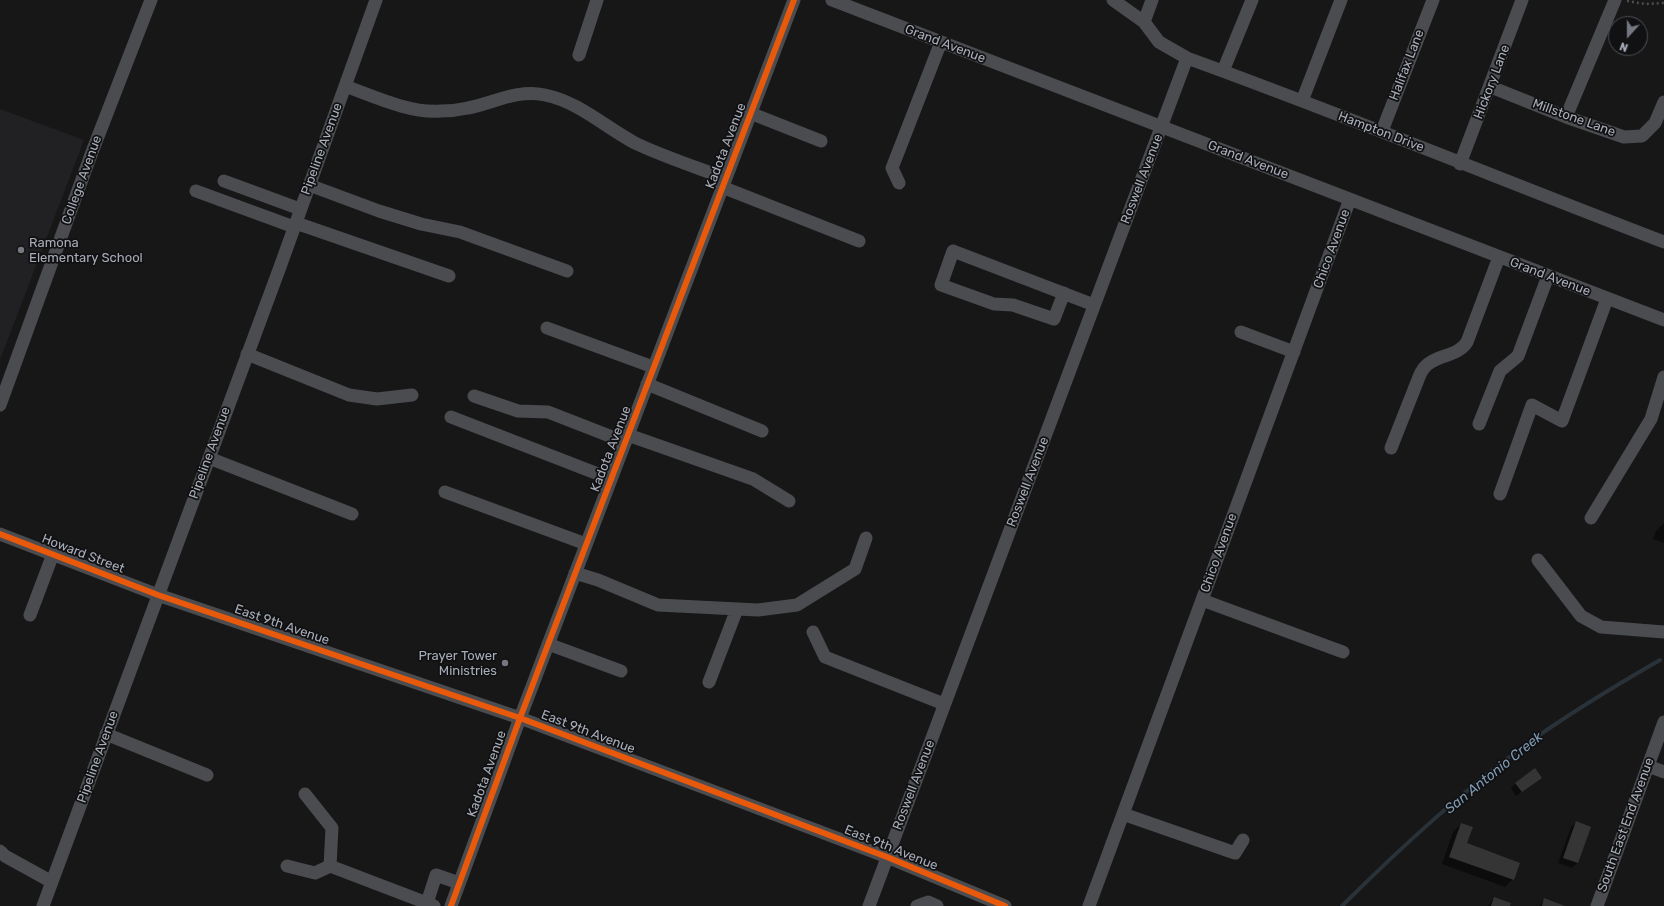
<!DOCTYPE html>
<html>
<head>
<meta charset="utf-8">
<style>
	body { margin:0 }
	#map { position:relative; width:1664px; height:906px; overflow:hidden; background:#171717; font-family:Rubik,sans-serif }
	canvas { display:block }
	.north { position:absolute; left:1608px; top:16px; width:40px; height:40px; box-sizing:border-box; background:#111113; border:1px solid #4d4f55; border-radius:50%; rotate:201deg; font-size:11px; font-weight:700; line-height:16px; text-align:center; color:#a8adb8 }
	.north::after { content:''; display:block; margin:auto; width:14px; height:18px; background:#757880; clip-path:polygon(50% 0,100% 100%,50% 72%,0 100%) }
</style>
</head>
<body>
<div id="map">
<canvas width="1664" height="906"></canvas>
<div class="north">N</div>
</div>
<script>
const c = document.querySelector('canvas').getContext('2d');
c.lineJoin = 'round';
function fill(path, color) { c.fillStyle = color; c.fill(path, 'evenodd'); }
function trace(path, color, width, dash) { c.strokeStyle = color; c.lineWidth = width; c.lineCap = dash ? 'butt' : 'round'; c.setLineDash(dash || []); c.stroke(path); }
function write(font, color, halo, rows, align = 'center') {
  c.font = font + ' Rubik,sans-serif'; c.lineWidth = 3.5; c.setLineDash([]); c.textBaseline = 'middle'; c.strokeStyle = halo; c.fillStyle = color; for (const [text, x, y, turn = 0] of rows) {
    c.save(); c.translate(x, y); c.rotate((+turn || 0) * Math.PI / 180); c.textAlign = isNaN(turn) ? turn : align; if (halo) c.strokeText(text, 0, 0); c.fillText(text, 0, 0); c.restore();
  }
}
fill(new Path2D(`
	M0,109l84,31 -84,220z`), '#212123');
fill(new Path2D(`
	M1664,523v20l-11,-4 3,-8z
	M1540,778l-24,18 -5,-8 5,-5z
	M1576,822l14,5 -13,36 -5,5 -14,-5 13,-36z
	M1461,824l5,20 47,35 -8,8 -63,-23 11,-32z
	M1494,898l16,6v2h-22z
	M1545,900l17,6h-23z`), '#0007');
trace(new Path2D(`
	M1342,906c57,-57 117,-112 182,-160 44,-32 89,-59 136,-86`), '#2a3239', 4);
fill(new Path2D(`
	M1535,768l7,10 -20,14 -7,-9z
	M1576,821l15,6 -13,36 -15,-5z
	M1461,823l12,4 -6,16 53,20 -6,17 -65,-23z
	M1494,897l17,6 -1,3h-19z
	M1544,898l21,8h-23z`), '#353536');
trace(new Path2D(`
	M1627,1l18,3 19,-1`), '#4d4e52', 2.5, [2, 3]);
trace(new Path2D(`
	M832,0l832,320
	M1113,0l31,22 15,20 28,16c160,58 318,123 477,184
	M1144,22l8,-22
	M579,55l18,-55
	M1223,71l29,-71
	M345,86c28,10 66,28 96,25 9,0 18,-1 27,-3 26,-5 49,-19 77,-13 34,7 60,32 90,48 29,14 61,24 90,35
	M1491,87l75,30 58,20 18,-1 13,-13 9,-21
	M1302,101l39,-101
	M750,113l71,28
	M1566,117l49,-117
	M1382,131l51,-131
	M1460,164l62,-164
	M224,181l76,28
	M899,183l-7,-15 49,-126
	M309,185l70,26 42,13 39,8 107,39
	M722,187l137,54
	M196,191l98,36
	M296,223l153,53
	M1064,293l-10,26 -41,-14 -19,-1 -53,-19 12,-34 141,54
	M547,328l106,39
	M1241,332l53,20
	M247,354l102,41 28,4 35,-4
	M647,384l115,47
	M474,396l44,15 30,1 77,30
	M0,405l92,-253 59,-152
	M451,417l160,62
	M1479,424l21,-53 18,-15 30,-80
	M628,435l125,44 36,22
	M1391,448l28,-71c2,-5 5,-10 9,-13 13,-10 30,-8 39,-22l32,-85
	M209,458l143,56
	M445,492l141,52
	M1500,494l32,-89 30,16 45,-122
	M1591,518l60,-99 13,-42
	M0,534l158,61 362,123 367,139 118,49
	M1538,560l43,56 20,11 63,5
	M575,573l23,7 60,25 100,5 39,-5 58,-36 11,-31
	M1202,600l141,52
	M30,615l23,-61
	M813,632l12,25 119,47
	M548,644l73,27
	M709,682l28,-73
	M106,734l101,41
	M1648,766l16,6
	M305,794l27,34 -2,38 97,37
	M1123,814l112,39 8,-13
	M0,851l5,5 47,26
	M287,866l28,7 15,-7
	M43,906l237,-639 96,-267
	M434,906l-7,-3 9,-28 23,8
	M451,906l69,-188 274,-718
	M869,906l318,-848
	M917,906l11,-4 9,4
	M1089,906l261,-707
	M1597,906l67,-184`), '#4b4c50', 13);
trace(new Path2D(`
	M0,534l158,61 362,123 367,139 118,49
	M451,906l69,-188 274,-718`), '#e8590c', 6);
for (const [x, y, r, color] of [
	[21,250,4,"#757880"],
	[505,663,4,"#757880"]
]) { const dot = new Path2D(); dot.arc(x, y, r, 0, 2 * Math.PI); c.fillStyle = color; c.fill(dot); trace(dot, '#111113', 1.5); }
write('13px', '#a8adb8', '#111113', [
	["Grand Avenue",945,44,21],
	["Halifax Lane",1407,65,-69],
	["Hickory Lane",1492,82,-69],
	["Millstone Lane",1574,118,20],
	["Hampton Drive",1381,132,21],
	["Kadota Avenue",726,146,-69],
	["Pipeline Avenue",322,149,-70],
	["Grand Avenue",1248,160,21],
	["Roswell Avenue",1142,179,-69],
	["College Avenue",82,180,-70],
	["Chico Avenue",1332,249,-70],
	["Grand Avenue",1550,277,21],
	["Kadota Avenue",611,449,-69],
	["Pipeline Avenue",210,453,-70],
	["Roswell Avenue",1028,482,-69],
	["Chico Avenue",1219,553,-70],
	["Howard Street",83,554,21],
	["East 9th Avenue",282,625,19],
	["East 9th Avenue",588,732,21],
	["Pipeline Avenue",98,757,-70],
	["Kadota Avenue",487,774,-70],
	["Roswell Avenue",914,785,-69],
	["South East End Avenue",1626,825,-70],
	["East 9th Avenue",891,848,22]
]);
write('13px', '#a8adb8', '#111113', [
	["Ramona",29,243],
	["Elementary School",29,258],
	["Prayer Tower",497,656,"right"],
	["Ministries",497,671,"right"]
], 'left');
write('italic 14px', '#7f9bb3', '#111113', [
	["San Antonio Creek",1494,773,-39]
]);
</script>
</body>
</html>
